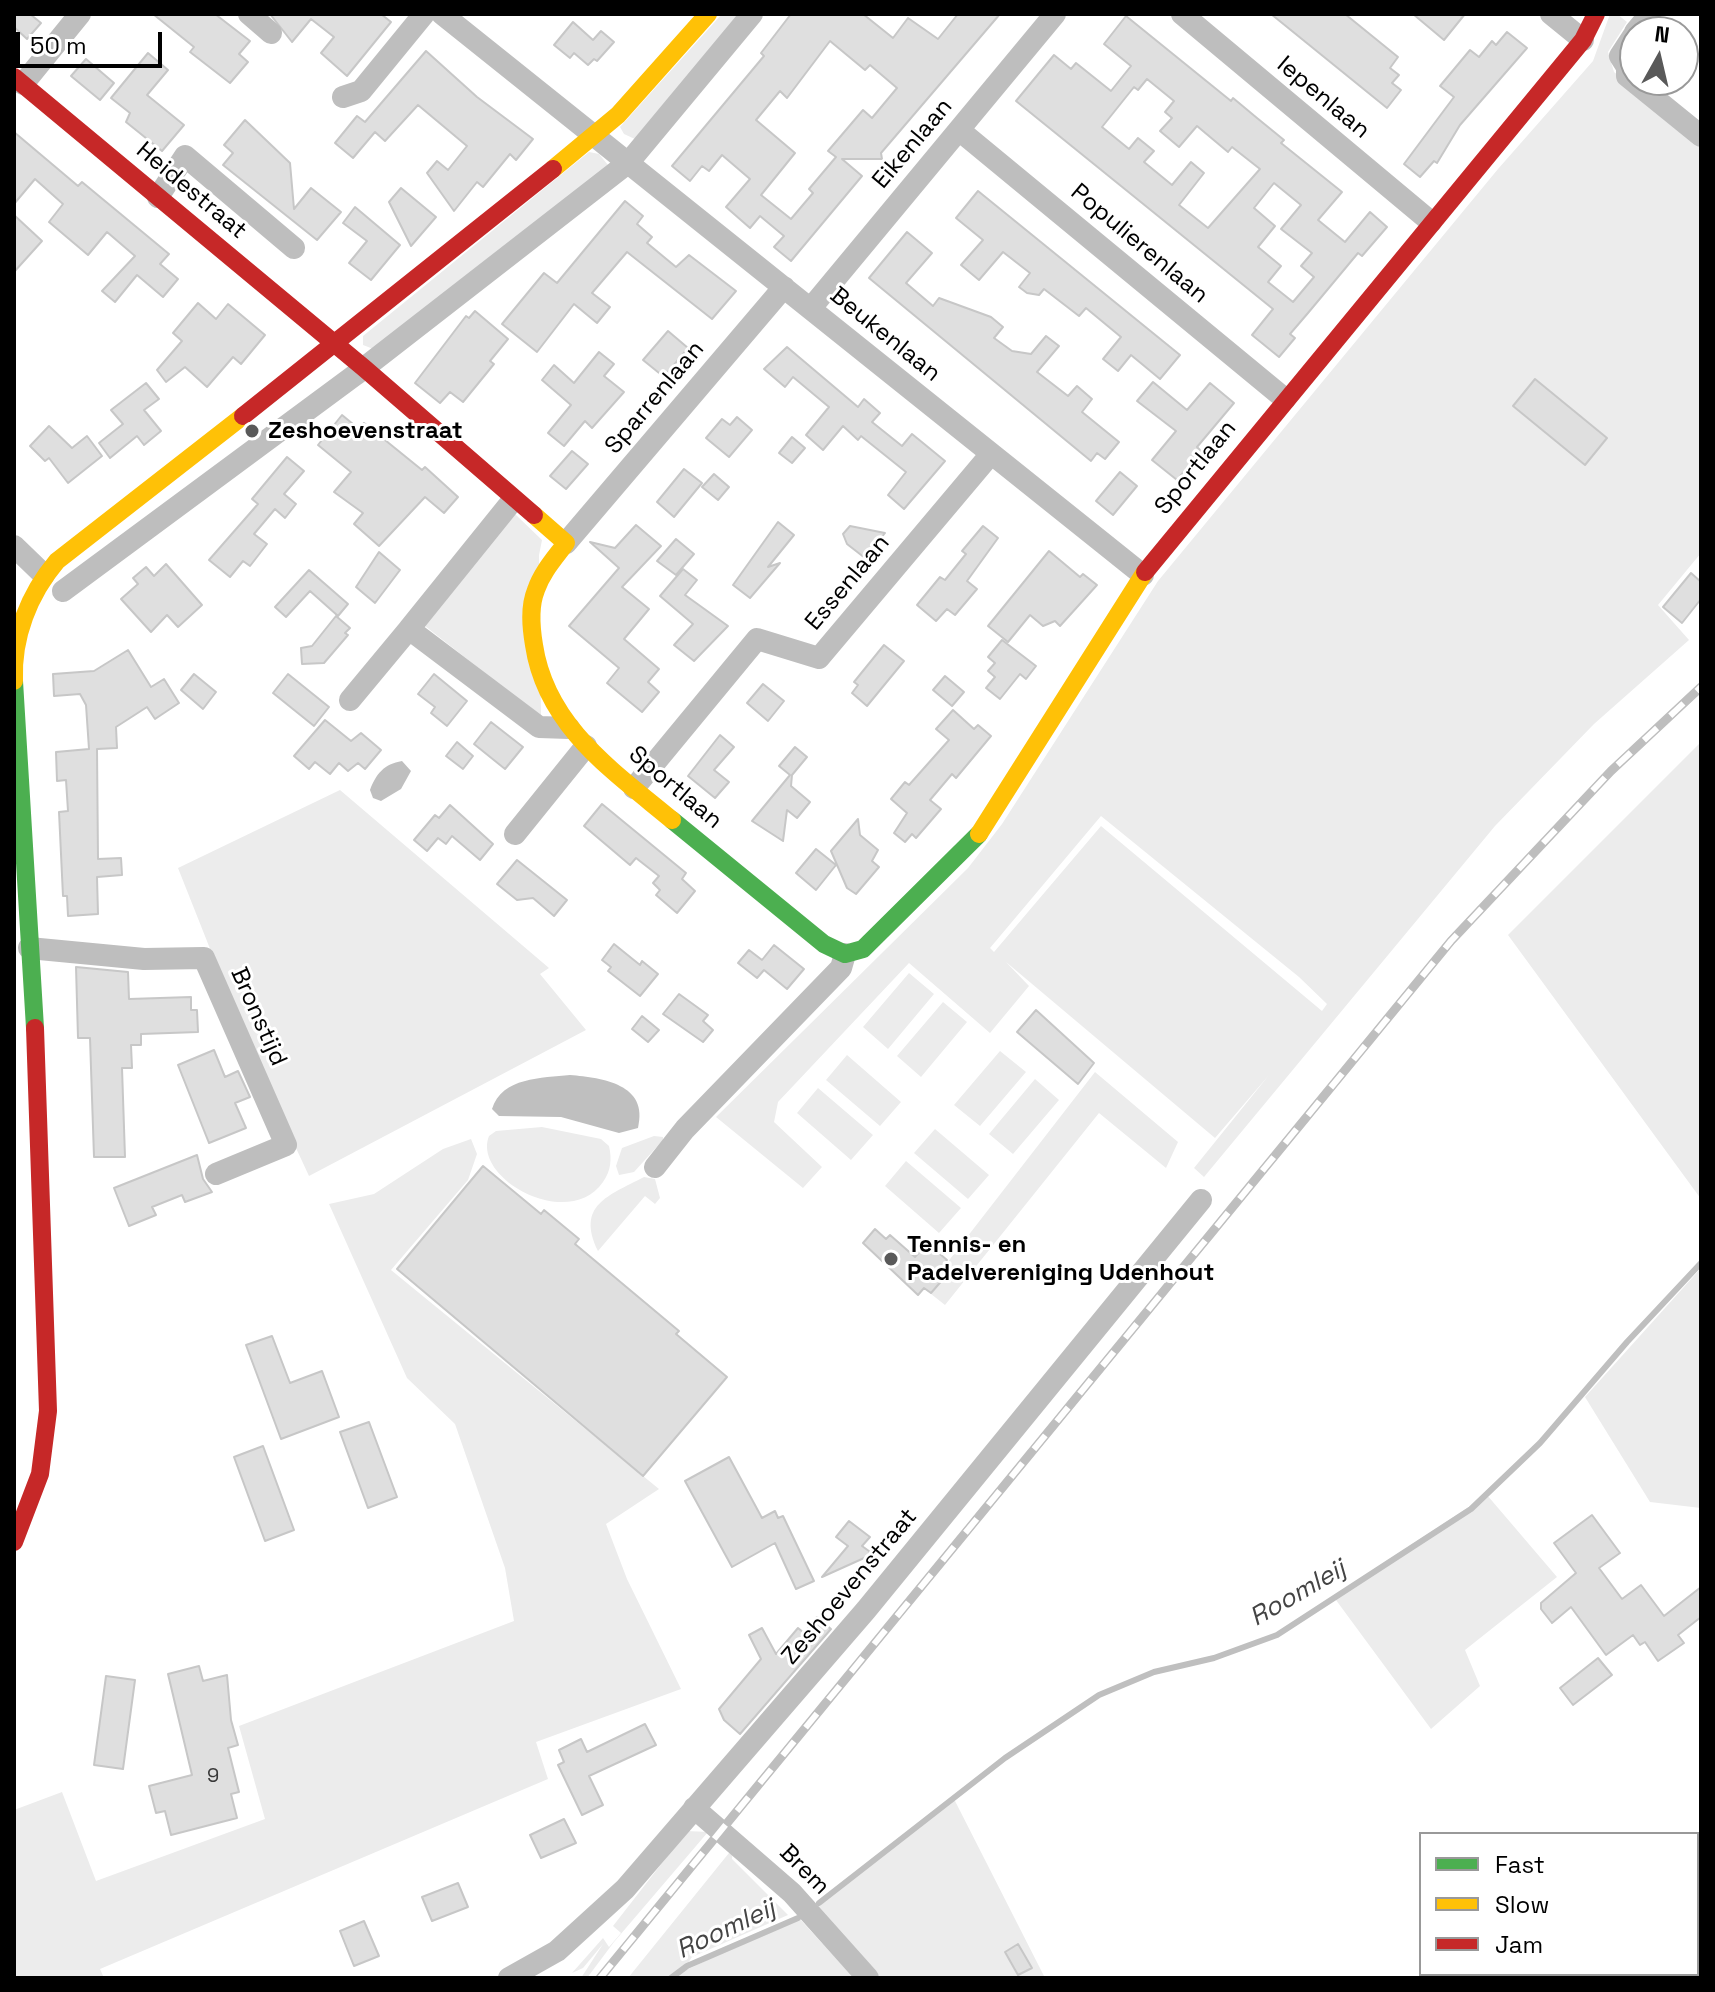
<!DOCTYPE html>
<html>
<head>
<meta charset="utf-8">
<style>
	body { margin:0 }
	#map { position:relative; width:1715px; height:1992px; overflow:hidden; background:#fff; font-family:"Space Grotesk",sans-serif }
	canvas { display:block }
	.frame { position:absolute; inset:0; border:16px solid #000; pointer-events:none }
	.legend { position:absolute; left:1419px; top:1832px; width:280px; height:144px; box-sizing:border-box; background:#fff; border:2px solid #999; margin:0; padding:10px 14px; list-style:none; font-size:24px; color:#000 }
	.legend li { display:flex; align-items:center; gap:16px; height:40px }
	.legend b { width:40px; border:2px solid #999 }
	.north { position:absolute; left:1619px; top:16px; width:80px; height:80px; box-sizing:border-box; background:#fff; border:2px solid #999; border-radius:50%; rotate:8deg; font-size:22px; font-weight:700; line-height:32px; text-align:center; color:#000 }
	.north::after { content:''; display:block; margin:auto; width:28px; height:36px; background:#595959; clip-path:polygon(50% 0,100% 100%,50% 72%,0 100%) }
	.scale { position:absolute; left:16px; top:32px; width:146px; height:36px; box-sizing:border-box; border:4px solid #000; border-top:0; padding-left:10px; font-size:24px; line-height:28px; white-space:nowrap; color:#000; -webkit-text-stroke:6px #fff; paint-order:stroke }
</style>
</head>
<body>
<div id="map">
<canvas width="1715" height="1992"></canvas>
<div class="frame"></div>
<ul class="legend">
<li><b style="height:10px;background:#4caf50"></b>Fast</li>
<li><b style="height:10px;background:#ffc107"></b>Slow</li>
<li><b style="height:10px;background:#c62828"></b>Jam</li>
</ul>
<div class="north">N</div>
<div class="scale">50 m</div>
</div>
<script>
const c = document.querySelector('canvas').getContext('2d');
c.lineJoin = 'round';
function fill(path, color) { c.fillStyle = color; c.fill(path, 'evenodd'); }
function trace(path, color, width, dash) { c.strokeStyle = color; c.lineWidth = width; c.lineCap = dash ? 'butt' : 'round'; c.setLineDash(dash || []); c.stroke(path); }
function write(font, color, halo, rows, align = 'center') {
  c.font = font + ' "Space Grotesk",sans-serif'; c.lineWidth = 6; c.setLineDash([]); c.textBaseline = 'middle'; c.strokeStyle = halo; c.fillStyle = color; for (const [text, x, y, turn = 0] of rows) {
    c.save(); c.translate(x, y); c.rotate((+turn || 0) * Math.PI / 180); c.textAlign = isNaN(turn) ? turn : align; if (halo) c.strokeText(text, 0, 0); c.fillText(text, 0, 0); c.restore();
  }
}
fill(new Path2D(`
	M722,14h20l-105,126 -13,-6 -4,-7z
	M1610,14h7l10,8 -19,30 6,20 87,73v408l-43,52 31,35 -95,84 -99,102 -291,351 -10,-9 75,-93 -54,63 -209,-176 23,24 -39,47 -81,-70 -131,139 -4,20 48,45 -19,21 -87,-71 252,-249 34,-44 156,-243 340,-412 95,-108zM1101,816l198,161 28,27 -5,7 -221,-185 -107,126 -4,-4z
	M589,152l10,2 9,11 -232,185 -13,-5v-9z
	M515,514l27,26 -3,15 2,162 -116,-91z
	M1701,742v457l-193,-264z
	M340,790l209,178 -9,6 46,56 -277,146 -60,-129 -71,-179z
	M909,973l25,21 -46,55 -25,-22z
	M943,1002l24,20 -46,55 -24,-21z
	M1000,1051l26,21 -46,54 -26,-21z
	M847,1055l54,47 -21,24 -54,-46z
	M1095,1072l83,70 -12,26 -67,-55 -154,192 -19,-15z
	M1035,1079l24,21 -46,54 -24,-20z
	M818,1088l55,47 -22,25 -54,-47z
	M542,1127l59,12 8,7c3,13 2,25 -6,36 -35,50 -131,-4 -114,-46l7,-5z
	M935,1129l54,46 -21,24 -54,-46z
	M654,1136l9,1v3l-29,32 -15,3 -3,-9 6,-18z
	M471,1139l6,15 -9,26 -77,90 268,219 -53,35 21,55 54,110 -145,53 12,37 -448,190 4,9h-90v-168l48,-18 34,89 169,-62 -26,-93 275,-105 -9,-53 -50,-144 -48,-46 -78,-174 45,-10 69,-45z
	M906,1161l55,47 -22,25 -54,-47z
	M644,1177l11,2 5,19 -5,6 -10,-8 -47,55c-22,-46 10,-55 46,-74z
	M1701,1268v240l-51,-6 -65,-105z
	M1487,1495l70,82 -92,73 15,36 -49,43 -98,-133z
	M954,1799l91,179h-167l-66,-71z
	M687,1831l21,1 -94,110 -27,36h-6l22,-34 -20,24 -11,5 31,-35 6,9 12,-14 -8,-7z
	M733,1848l-1,11 56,56 -96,42 -10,15 116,-55 56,61h-226z`), '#ececec');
fill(new Path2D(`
	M402,761l9,10 -10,18 -20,12 -8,-3 -3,-8c6,-16 14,-26 32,-29z
	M570,1075c33,3 79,9 68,53l-19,5 -58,-16 -62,-1 -7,-7c10,-32 50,-31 78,-34z`), '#bfbfbf');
trace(new Path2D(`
	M819,1903l186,-145 94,-63 55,-23 60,-14 63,-23 194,-126 69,-66 87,-101 74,-79
	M671,1978l16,-12 111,-48`), '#bfbfbf', 6);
const building = new Path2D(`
	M14,14h16l11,9 -14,16 -13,-12z
	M153,14h62l35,27 -11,13 9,8 -18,21 -40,-31 4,-5z
	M270,14h111l10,8 -44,54 -26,-23 13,-16 -23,-18 -19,23z
	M791,14h72l30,24 15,-20 30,21 20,-25h42l-119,139 1,6h-40l20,17 -71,85 -17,-14 10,-11 -24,-20 -10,12 -24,-21 24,-28 -28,-24 -13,16 -7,-5 -12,15 -18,-15 92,-110 -3,-3zM830,41l35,29 5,-5 27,23 -25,30 -9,-8 -35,41 8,6 -27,32 4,4 -22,26 -30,-24 34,-42 -39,-33 24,-29 7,7z
	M1271,14h74l53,43 -8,11 9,7 -7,8 9,7 -14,18z
	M1413,14h52l-21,26z
	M1126,16l105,85 2,-3 24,20 27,22 -3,3 61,49 -24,28 27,22 25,-30 17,15 -25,29 -4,-3 -50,60 -18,21 5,4 -16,19 -27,-22 21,-26 -257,-208 38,-46 17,14 5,-6 35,28 20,-25 -27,-22zM1147,79l27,22 -9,11 7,6 -12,13 19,16 18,-21 31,26 4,-5 28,22 -52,59 -29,-23 25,-32 -13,-11 -19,23 -28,-23 10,-11 -16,-13 -9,11 -27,-22 32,-40 4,3zM1274,183l27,22 -20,24 31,24 -11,13 13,11 -21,25 -25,-20 13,-16 -23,-19 17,-21 -21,-18z
	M573,22l20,18 8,-9 13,11 -17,19 -3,-2 -6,6 -14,-12 -4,5 -16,-13z
	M1507,32l20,16 -67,77 -23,38 -3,-2 -14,16 -16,-13 50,-67 -14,-11 30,-36 9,7 13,-16 4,4z
	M426,51l51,46 56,42 -17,21 -6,-6 -27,33 -6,-5 -23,29 -27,-38 10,-12 11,9 19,-24 -49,-41 -33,36 -10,-9 -22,26 -18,-15 22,-27 8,6z
	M148,53l20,17 -21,25 37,30 -22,26 -36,-29 4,-9 -19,-15z
	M86,59l28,24 -14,17 -29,-24z
	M245,120l45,43 4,46 17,-21 30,24 -24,28 -94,-75 10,-12 -9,-8z
	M14,132l64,54 4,-4 87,72 -9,10 18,15 -15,18 -26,-22 -22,27 -13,-11 33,-35 -28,-24 -19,23 -39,-33 14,-18 -28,-25 -21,25z
	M401,188l35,29 -25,29 -22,-44z
	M978,191l202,164 -20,24 -29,-24 -13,16 -15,-12 18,-22 -35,-29 -7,8 -35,-27 -5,6 -12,-2 -8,-6 11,-14 -27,-21 -24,28 -18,-15 22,-25 -27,-22z
	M625,201l18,15 -6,8 15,13 -5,6 29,24 13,-12 47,36 -24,28 -85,-67 -35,41 18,14 -13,16 -23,-19 -37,48 -35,-28 42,-51 13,10z
	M355,207l45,38 -29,35 -22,-17 18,-22 -24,-18z
	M14,215l28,26 -28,31z
	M907,232l25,21 -26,30 27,23 6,-8 52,19 12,10 -9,11 18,13 19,3 15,-18 13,10 -22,26 31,24 9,-10 15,13 -10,13 37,30 -14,17 -8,-6 -6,8 -222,-183z
	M198,303l18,16 12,-15 37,31 -24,29 -8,-7 -26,30 -22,-20 -19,15 -9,-12 25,-29 -9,-8z
	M475,311l33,28 -18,22 4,3 -31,38 -13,-10 -10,11 -25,-20 51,-67 3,2z
	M668,331l20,17 -24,29 -21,-17z
	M787,347l71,60 6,-8 16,14 -8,9 30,24 10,-12 33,27 -41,48 -16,-14 18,-23 -45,-36 -3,4 -15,-14 -20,24 -17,-15 23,-28 -36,-30 -8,10 -21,-18z
	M599,352l15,12 -10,12 20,16 -32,36 -7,-7 -21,25 -16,-13 23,-28 -29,-25 12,-15 20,18z
	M1535,379l72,59 -22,27 -72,-59z
	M1153,382l34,28 23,-27 24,20 -37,44 4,4 -24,29 -25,-20 24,-29 -39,-30z
	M146,383l13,16 -15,11 17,21 -17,14 -7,-9 -27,22 -11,-15 24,-19 -12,-14z
	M342,415l17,14 5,-6 58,47 3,-3 33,30 -14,16 -19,-16 -46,49 -25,-22 9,-11 -29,-21 17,-20 -33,-27z
	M737,417l15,13 -23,27 -23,-19 16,-19 8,6z
	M49,426l23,22 15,-12 15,20 -34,27 -19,-25 -4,3 -15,-15z
	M792,437l13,11 -13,15 -13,-10z
	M572,451l16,13 -22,25 -16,-13z
	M287,457l17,14 -20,23 12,10 -11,14 -10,-9 -21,25 13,10 -17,22 -7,-5 -13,16 -21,-17 49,-56 -6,-5z
	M684,469l18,14 -28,34 -17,-15z
	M1120,472l17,14 -24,29 -17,-14z
	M714,474l15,13 -11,13 -16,-13z
	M778,522l16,13 -26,32 12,-4 -30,35 -17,-13z
	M636,525l25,21 -39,41 27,22 -25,30 35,30 -11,13 11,10 -17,20 -35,-29 12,-15 -50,-42 50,-58 -29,-26 25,6z
	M850,526l35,7 -20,25 -18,-14 -4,-10z
	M983,526l15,12 -31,43 10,8 -22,26 -8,-6 -11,12 -19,-16 23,-28 5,3 21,-26 -4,-3z
	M676,539l18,15 -18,21 -19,-14z
	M1049,551l31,26 3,-3 14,11 -37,41 -5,-5 -12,5 -13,-11 -22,27 -20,-16z
	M379,552l21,18 -25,33 -19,-16z
	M166,564l36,41 -24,22 -11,-12 -16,17 -30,-33 17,-15 -5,-6 13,-11 8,9z
	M683,569l14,11 -12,15 43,31 -34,35 -20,-16 19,-21 -33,-28z
	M309,570l39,34 -10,12 -28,-25 -24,26 -11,-10z
	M1691,573l10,9v17l-19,24 -19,-16z
	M336,616l14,12 -5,5 3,2 -24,28 -22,1 -1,-16 11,-2z
	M1002,640l34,26 -10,13 -6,-5 -20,25 -14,-11 9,-11 -7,-6 7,-8 -7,-6z
	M884,645l20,16 -37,45 -15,-13 6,-8 -4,-3z
	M128,650l23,37 13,-8 15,24 -24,16 -8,-12 -31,20 1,21 -20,1 1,110 23,-1 1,17 -25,2 1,37 -30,2 -1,-20h-4l-4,-84 9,-1 -2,-31 -9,1 -1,-29 33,-3 -3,-44 -6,-11 -26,2 -1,-22 41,-3z
	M194,674l22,18 -13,17 -22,-19z
	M288,674l41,33 -15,19 -41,-33z
	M434,674l33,27 -20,25 -16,-13 4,-6 -17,-13z
	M945,676l19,16 -12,14 -19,-16z
	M763,684l21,17 -16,20 -21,-18z
	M953,710l21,19 4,-4 13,11 -35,42 -4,-4 -22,26 11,9 -25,29 -4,-4 -7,8 -11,-9 13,-20 -16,-14 14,-17 4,3 40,-45 -13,-11z
	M325,720l26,21 10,-8 20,17 -16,19 -7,-6 -10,8 -9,-8 -9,11 -15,-12 -6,7 -15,-13z
	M491,722l32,25 -18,22 -31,-25z
	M720,735l14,12 -20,23 15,12 -14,16 -27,-22z
	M457,742l16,14 -10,13 -17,-13z
	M795,747l12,10 -15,18 -1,11 19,16 -13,16 -10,-8 -4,31 -31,-20 38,-46 -11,-9z
	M602,804l84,69 -4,6 13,12 -18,22 -21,-18 4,-5 -7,-7 6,-7 -23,-18 -6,7 -46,-39z
	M450,805l43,39 -13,16 -28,-24 -6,8 -8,-6 -11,13 -13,-11 21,-25 4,3z
	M858,819l2,16 18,15 -6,11 7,6 -23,27 -9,-6 -16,-37z
	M816,849l20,16 -20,25 -20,-17z
	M517,860l50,40 -13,16 -21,-18 -16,2 -20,-16z
	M614,944l26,21 2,-4 16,13 -18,22 -32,-25 3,-4 -9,-7z
	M774,945l30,24 -17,20 -23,-19 -7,8 -19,-15 11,-13 13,10z
	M76,967l52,5 1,27 62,-2v13h6l1,22 -57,2v11h-10l1,23h-10l3,89h-31l-4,-119h-12z
	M679,994l29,21 -5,6 10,9 -10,12 -40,-28z
	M1036,1010l58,53 -16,21 -61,-52z
	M642,1016l17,14 -11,12 -16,-13z
	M214,1050l11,27 13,-6 12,26 -15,6 11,25 -37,15 -31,-78z
	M197,1155l6,24 9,13 -27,10 -3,-7 -30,12 4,8 -27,11 -15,-38z
	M483,1166l58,48 3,-4 35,29 -4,5 104,87 -3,3 51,43 -84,99 -246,-207z
	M875,1229l11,10 4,-4 25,22 12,-14 20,17 -3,4 7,6 -20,23 -7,-5 -6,7 -55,-52z
	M272,1336l18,47 32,-12 17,46 -58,22 -35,-94z
	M369,1422l28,75 -29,11 -28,-76z
	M263,1446l31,84 -29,11 -31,-84z
	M729,1457l33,61 13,-7 3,7 5,-2 31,65 -18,8 -21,-46 -43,24 -47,-86z
	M1592,1515l28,38 -21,15 23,31 19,-14 23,31 37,-29v30l-23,18 6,8 -26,18 -13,-19 -5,3 -7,-10 -27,20 -35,-48 -19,16 -11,-14v-6l35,-30 -22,-30z
	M849,1521l21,16 -8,9 11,8 -51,23 26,-31 -12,-9z
	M817,1617l14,12 -91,105 -16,-14 -5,-11 42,-50 -12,-24 13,-7 14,26 22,-26 6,5z
	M1598,1658l14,17 -39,30 -13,-17z
	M199,1666l4,15 24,-6 4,45 7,25 -10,3 11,44 -8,2 6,24 -66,17 -6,-24 -9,2 -7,-27 43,-11 -24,-101z
	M106,1676l29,4 -12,89 -29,-4z
	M645,1724l11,21 -67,31 14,29 -21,10 -24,-50 6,-3 -5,-12 22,-11 6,13z
	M564,1819l12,24 -35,15 -11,-23z
	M458,1883l10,24 -36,14 -10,-24z
	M364,1921l15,35 -25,10 -14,-35z
	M1018,1944l14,24 -14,7 -13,-23z`);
fill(building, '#dfdfdf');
trace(building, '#c7c7c7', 2);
trace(new Path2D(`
	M249,14l22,19
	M442,14l701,561
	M1182,14l249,208
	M1551,14l32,26
	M1635,32l15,-18
	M1635,33l-15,23 7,11v9l74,60
	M23,84l57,-70
	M343,97l18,-6 63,-77
	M959,130l326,269
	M158,197l27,-41 109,92
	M811,308l244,-294
	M513,500l-104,129 130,98 30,1
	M566,543l218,-256
	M14,546l30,29
	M63,591l292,-216 274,-213 123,-148
	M350,700l59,-71
	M634,788l123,-149 62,19 171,-203
	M515,834l71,-88
	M29,948l115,11 60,-1 82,187 -70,29
	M655,1167l30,-38 156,-161 4,-14
	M694,1808l98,85 76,85
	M509,1978l48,-27 68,-62 241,-279 335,-410
	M1683,1978l18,-2`), '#bebebe', 22);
trace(new Path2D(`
	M14,681l21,347
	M672,820l152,124 21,10 18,-5 116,-115`), '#4caf50', 18);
trace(new Path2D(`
	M553,169l65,-54 90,-101
	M534,515l32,28c-11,15 -24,29 -30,47 -7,17 -5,37 -2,55 12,81 79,126 138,175
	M14,681c-2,-44 15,-87 43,-120l186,-145
	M979,834l166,-262`), '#ffc107', 18);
trace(new Path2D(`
	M14,77l350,291 170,147
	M243,416l310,-247
	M1145,572l438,-532 13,-26
	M14,1542l26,-68 8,-63 -13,-383`), '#c62828', 18);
const rail = new Path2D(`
	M600,1978l851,-1037 160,-170 90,-84`);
trace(rail, '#bebebe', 9);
trace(rail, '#fff', 6, [18]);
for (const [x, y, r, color] of [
	[252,431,8,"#595959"],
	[891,1259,8,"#595959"]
]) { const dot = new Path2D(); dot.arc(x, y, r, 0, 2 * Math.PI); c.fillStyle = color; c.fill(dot); trace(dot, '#fff', 3); }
write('20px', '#383838', null, [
	["9",213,1777]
]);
write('24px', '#000', '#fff', [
	["Iepenlaan",1323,98,40],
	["Eikenlaan",913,144,-50],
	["Heidestraat",191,191,40],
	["Populierenlaan",1139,244,40],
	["Beukenlaan",885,335,39],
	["Sparrenlaan",655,398,-50],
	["Sportlaan",1196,468,-51],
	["Essenlaan",848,583,-50],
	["Sportlaan",675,788,40],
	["Bronstijd",258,1017,66],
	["Zeshoevenstraat",850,1587,-50],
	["Brem",804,1870,45]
]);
write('bold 24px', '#000', '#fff', [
	["Zeshoevenstraat",268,431],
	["Tennis- en",907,1245],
	["Padelvereniging Udenhout",907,1273]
], 'left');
write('italic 26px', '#444', '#fff', [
	["Roomleij",1298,1594,-30],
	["Roomleij",726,1930,-25]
]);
</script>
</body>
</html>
